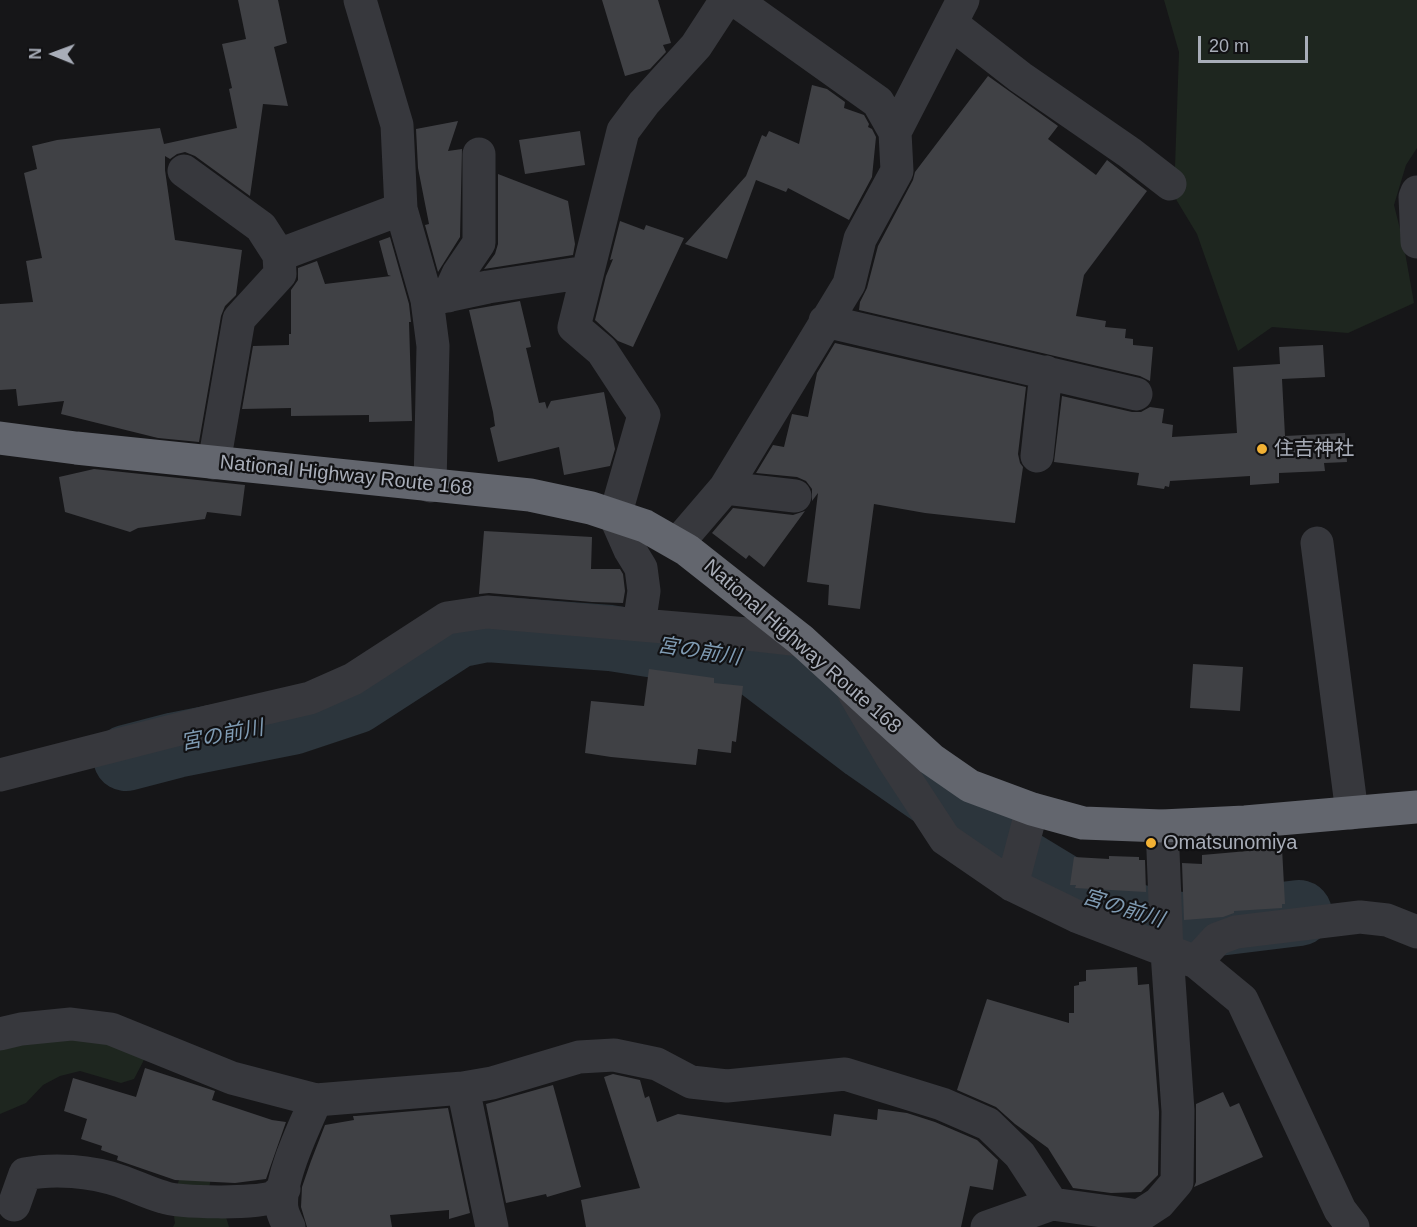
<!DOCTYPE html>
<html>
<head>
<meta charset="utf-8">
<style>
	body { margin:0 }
	#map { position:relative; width:1417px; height:1227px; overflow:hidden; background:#161618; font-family:Arial,sans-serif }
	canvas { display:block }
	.north { position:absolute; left:24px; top:24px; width:60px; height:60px; -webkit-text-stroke:4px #111113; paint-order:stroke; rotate:271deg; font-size:16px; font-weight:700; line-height:24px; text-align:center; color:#a8adb8 }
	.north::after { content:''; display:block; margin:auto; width:21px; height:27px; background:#a8adb8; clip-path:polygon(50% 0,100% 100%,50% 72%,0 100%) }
	.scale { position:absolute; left:1198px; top:36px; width:110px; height:27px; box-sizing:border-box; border:3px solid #a8adb8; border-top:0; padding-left:8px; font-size:18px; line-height:21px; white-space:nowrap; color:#a8adb8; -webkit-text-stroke:4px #111113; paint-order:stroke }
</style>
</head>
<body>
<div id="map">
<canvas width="1417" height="1227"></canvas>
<div class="north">N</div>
<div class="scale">20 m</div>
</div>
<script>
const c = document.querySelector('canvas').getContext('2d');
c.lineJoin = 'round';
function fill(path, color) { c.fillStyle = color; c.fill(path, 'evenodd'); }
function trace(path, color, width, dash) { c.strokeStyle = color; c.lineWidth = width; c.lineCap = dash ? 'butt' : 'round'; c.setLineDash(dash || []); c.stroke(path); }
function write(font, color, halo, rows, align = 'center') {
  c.font = font + ' Arial,"Noto Sans JP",sans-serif'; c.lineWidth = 4.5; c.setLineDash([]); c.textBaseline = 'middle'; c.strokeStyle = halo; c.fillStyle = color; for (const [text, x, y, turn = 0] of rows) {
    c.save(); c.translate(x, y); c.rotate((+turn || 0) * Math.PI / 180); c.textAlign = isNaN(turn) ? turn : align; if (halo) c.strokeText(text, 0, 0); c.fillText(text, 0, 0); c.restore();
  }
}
fill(new Path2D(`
	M1164,0h253v148l-11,17 -12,40 9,36 11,62 -66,30 -76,-6 -34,24 -41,-117 -23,-38 5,-144z
	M61,1029l86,25 -13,25 -13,4 -41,-12 -20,5 -17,9 -17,18 -26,11v-73z
	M188,1155l24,16 -3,18 15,21 5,17h-56l2,-4c-4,-24 4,-45 13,-68z`), '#1e261f');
trace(new Path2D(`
	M126,758l50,-13 116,-23 63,-21 102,-66 30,-6 123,9 141,22 114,87 99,69 31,30 94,57 65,19 39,4 106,-13`), '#2c353c', 66);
fill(new Path2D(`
	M238,0h40l9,43 -13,4 14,59 -25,-2 -13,92 -55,-40 -10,-4 -8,2 -7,5 -5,-3v14l10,70 67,10 -6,45 -11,11 -4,10 -22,126 -41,-4 -97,-24 3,-13 -46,5 -2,-17 -16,1v-86l33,-2 -7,-41 16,-3 -18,-85 13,-4 -5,-23 25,-6 103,-12 4,16 73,-16 -8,-39 3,-1 -10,-44 24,-5z
	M602,0h56l13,43 -8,2 3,7 -16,17 -25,7z
	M988,76l70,50 -10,13 48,36 11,-15 40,31 -63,84 -8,41 30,5 -1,6 21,2 -1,9 8,1v6l20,2 -3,34 -10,-5 -281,-66 1,-8 7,-14 11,-42 35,-66 2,-8z
	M812,85l15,4 18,13 -1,6 20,7 5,9 -1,3 4,2 4,8 -4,40 -23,43 -61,-32 -2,4 -30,-12 -29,79 -42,-15 61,-68 16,-41 4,2 3,-6 30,13z
	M458,121l-10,30 14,-2 -2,88 -22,35 -13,-47 4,-1 -11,-56 -2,-39z
	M580,131l5,34 -60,9 -6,-34z
	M498,174l70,27 7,43 -2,11 -89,14 11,-15 3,-10z
	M620,221l24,9 2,-5 38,13 -51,109 -15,-6 -23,-21 11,-44 7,-17 -3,1z
	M390,237l19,67 2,18h-2l3,99 -43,1v-7l-78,1v-8l-49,1 11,-63 36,-1v-11h2v-44l7,-10v-12l19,-7 8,23 66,-8 -3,-1 -9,-34z
	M520,301l11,46 -5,1 13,55 6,-1 2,7 4,-8 53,-9 11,57 -5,17 -46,9 -5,-28 -61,15 -8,-34 5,-2 -2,-14 -24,-102z
	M835,343l191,44 -8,67 2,9 3,4 -8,56 -90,-10 -51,-9 -14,105 -32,-4 1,-20 -22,-3 11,-89 -6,8v-12l-6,-8 -9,-4 -41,-4 17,-28 11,2 8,-33 16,3 9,-44z
	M1323,345l2,32 -43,2 3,57 60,-3 2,29 -23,1 1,8 -46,2v10l-29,2v-9l-80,5 -1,6 -4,-1 -1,3 -27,-4 2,-12 -85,-11 8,-66 70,16h9l9,-5 14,2 -2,14 11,2 -1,12 65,-4 -4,-66 47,-3 -1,-17z
	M94,469l151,16 -4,31 -34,-4 -2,7 -67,9 -8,4 -65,-20 -6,-35z
	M733,508l60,7 12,-4 -41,56 -15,-12 -3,4 -34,-26z
	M484,531l108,6 -1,32h29l3,5 2,17 -2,12 -31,-1 -103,-9 -10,1z
	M1193,664l50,3 -3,44 -50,-3z
	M649,669l65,9v5l29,3 -7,56 -4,-1 -1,12 -33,-4 -2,16 -85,-8 -26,-4 6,-52 53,5z
	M1282,848l3,56h-3v4l-48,3v2l-11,4 -39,3 -2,-57 20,1v-9z
	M1109,856l30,1v3h6l1,32 -71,-4 1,-3h-6l4,-28 35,2z
	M1137,967l1,18 11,-1 10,128 -1,63 -17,17 -30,1 -38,-5 -25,-40 -33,-24 -19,-17 -39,-17 30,-91 82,24v-10h5v-27l5,-1v-3l7,-1v-11z
	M145,1068l70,23 -3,9 60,20 14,2 -20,57 -31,4 -60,-3 -58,-20 1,-4 -17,-6 1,-4 -21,-7 6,-20 -23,-8 9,-33 63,19z
	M613,1074l27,6 5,18 4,-2 8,26 21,-8 153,22 3,-22 43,6 1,-11 29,4 28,9 42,18 21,20 -5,30 -23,-4 -9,41h-375l-5,-27 59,-12 -36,-111z
	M553,1085l28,102 -34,10 -1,-3 -40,9 -20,-99z
	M1223,1092l7,15 9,-4 24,54 -69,30 2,-5v-78z
	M448,1108l22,105 -21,6v-9l-59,5 2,12h-85l-6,-20 1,-20 9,-26 14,-36 29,-5 -1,-4h3z`), '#404145');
trace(new Path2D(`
	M360,0l37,125 4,84 26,91 6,46 -3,140
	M952,24l68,53 110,76 40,31
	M895,132l68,-132
	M184,171l77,56 18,28 1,19 -41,45 -25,144
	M1417,192l-2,5 2,45
	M279,255l122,-46
	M448,296l10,-22 21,-31v-89
	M427,300l61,-13 99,-15
	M825,321l311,73
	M1037,456l9,-84
	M725,488l70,8
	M1317,543l35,270
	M677,544l48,-56 124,-204 11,-45 37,-68 -2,-39 -17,-30 -143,-102
	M639,625l5,-34 -3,-23 -11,-18 -15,-34 29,-101 -42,-64 -28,-24 49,-196 21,-28 52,-57 30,-46
	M854,693l38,65 53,81 67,46 64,31 120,46 46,38 98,210 13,17
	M0,775l211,-54 99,-23 43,-19 94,-61 40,-6 260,22 54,6
	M1012,885l20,-76
	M1196,962l21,-23 19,-7 124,-15 27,3 30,12
	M0,1034l21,-5 50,-5 40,5 121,49 84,22 147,-12 29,-5 87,-26 35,-2 43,9 34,18 36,4 118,-12 97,30 46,20 32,31 32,49 87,12 20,-13 18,-21 1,-71 -11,-159 -5,-126
	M463,1088l29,139
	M14,1205l11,-31c29,-6 66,-3 95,7 15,5 28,12 43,16 17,6 94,7 110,0 4,-2 7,-6 11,-8
	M289,1227c-2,-5 -6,-12 -7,-18 -4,-28 22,-82 34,-109
	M987,1227l65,-23`), '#37383d', 33);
trace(new Path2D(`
	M0,438l76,10 454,47 61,13 54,18 42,24 114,90 130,119 39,27 62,23 51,14 79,3 83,-4 172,-15`), '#63666e', 33);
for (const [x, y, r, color] of [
	[1262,449,6,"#f2b134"],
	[1151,843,6,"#f2b134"]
]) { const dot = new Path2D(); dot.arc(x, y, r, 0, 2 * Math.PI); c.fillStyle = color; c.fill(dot); trace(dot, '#111113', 2); }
write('20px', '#a8adb8', '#111113', [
	["住吉神社",1274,449],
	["Omatsunomiya",1163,843]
], 'left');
write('20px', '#a8adb8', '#111113', [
	["National Highway Route 168",346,476,6],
	["National Highway Route 168",802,647,41]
]);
write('italic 21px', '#7f9bb3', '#111113', [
	["宮の前川",699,652,9],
	["宮の前川",222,736,-11],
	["宮の前川",1123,909,17]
]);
</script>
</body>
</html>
